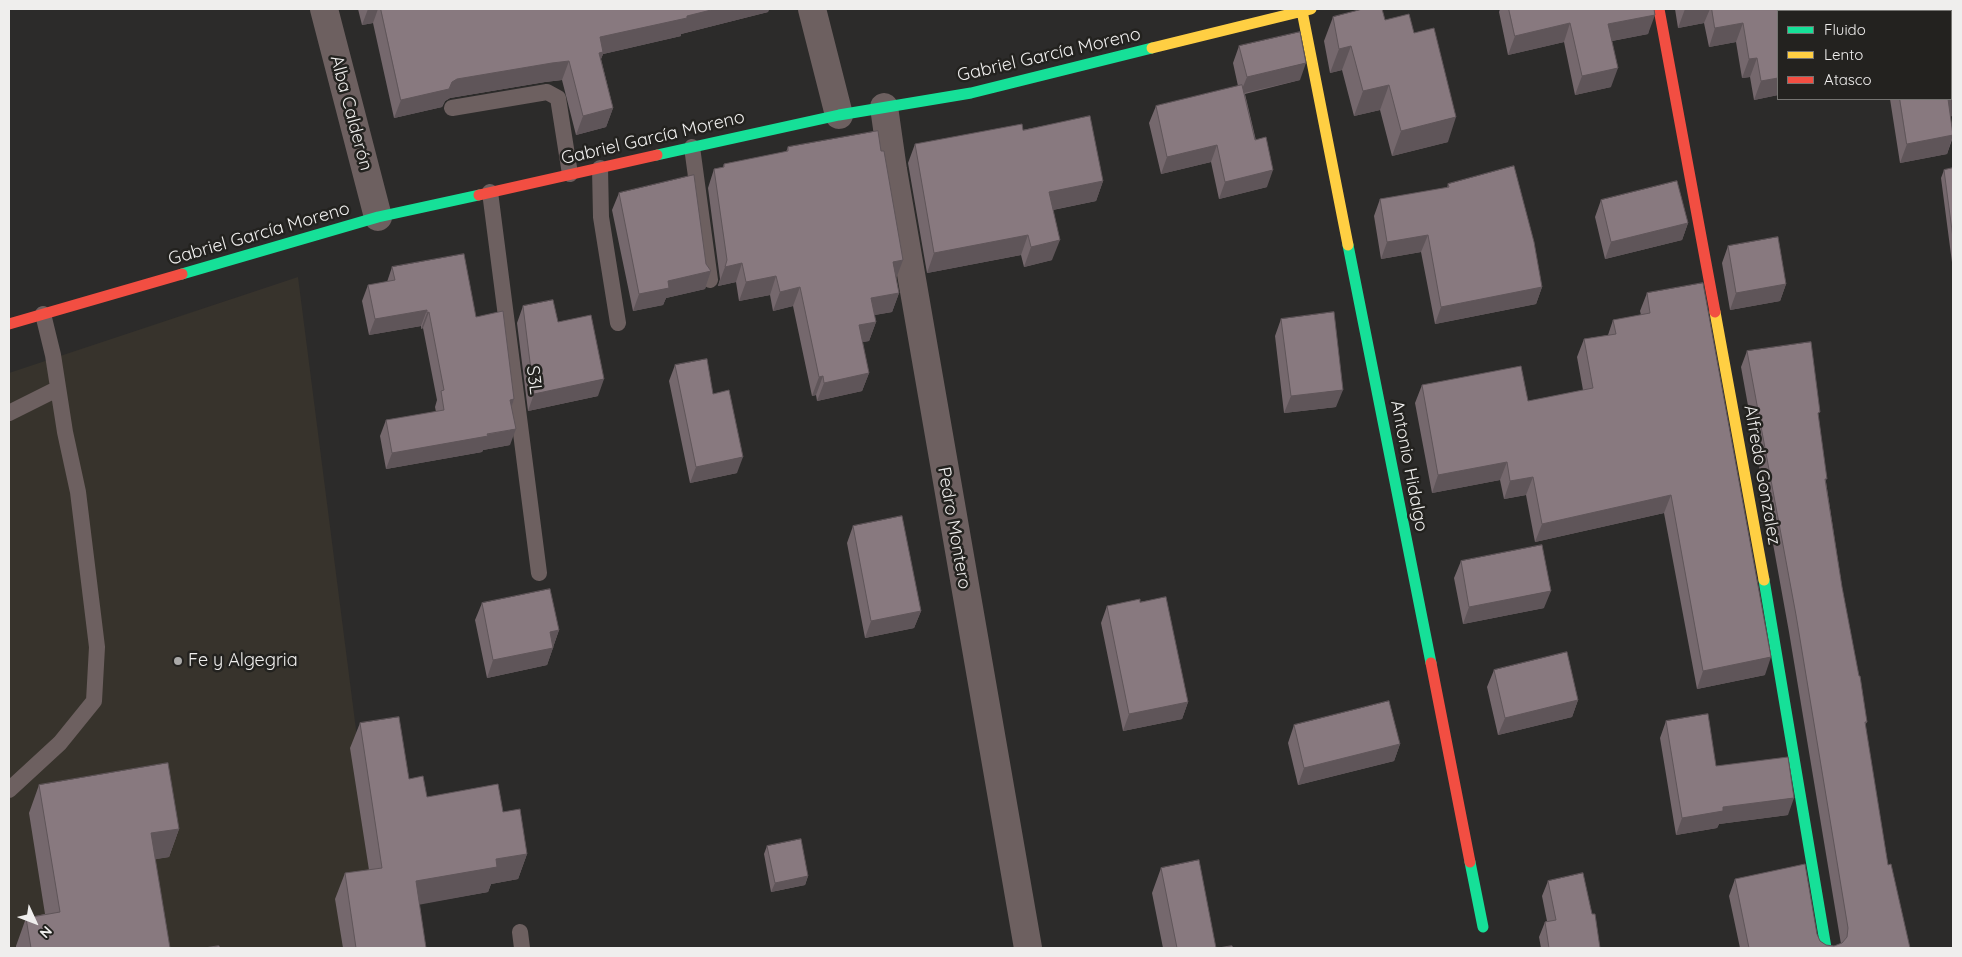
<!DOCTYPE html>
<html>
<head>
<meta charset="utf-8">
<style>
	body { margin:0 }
	#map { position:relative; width:1962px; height:957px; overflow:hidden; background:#2c2b2a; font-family:Quicksand,sans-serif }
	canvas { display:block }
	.frame { position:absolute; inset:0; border:10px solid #efeeed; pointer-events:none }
	.legend { position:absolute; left:1777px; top:10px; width:175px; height:90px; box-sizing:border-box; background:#23221f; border:1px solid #757471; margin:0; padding:6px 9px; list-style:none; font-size:15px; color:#efeeed }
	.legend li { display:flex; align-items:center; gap:10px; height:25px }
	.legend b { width:25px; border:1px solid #757471 }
	.north { position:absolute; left:10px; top:897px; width:50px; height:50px; -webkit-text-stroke:4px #23221f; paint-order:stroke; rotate:133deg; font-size:14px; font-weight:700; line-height:20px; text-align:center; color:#efeeed }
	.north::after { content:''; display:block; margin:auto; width:18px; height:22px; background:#efeeed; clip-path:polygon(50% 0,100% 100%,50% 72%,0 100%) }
</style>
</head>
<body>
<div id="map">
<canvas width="1962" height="957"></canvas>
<div class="frame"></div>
<ul class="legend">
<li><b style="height:6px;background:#16e098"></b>Fluido</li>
<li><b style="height:6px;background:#ffcf43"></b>Lento</li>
<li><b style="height:6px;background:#f24e42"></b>Atasco</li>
</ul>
<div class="north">N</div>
</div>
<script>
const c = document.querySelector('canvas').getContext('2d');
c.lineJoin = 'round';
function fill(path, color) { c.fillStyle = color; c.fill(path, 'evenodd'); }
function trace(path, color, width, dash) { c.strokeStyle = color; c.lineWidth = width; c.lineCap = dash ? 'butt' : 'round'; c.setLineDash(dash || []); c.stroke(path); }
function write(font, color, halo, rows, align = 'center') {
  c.font = font + ' Quicksand,sans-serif'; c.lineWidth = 5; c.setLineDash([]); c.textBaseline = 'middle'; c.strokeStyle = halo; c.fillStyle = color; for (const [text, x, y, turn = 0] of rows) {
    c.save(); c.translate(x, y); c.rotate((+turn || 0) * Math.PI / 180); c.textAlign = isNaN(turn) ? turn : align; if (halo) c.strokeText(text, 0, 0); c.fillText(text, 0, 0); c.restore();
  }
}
fill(new Path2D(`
	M298,277l86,671h-375v-575z`), '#37332c');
trace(new Path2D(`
	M452,108l95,-16 11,6 12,76
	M692,147l18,133
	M600,168l1,49 17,106
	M490,192l49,381
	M9,413l48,-24
	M9,790l51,-47 34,-42 3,-54 -19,-155 -13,-60 -12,-77 -10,-41
	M520,932l2,16`), '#6d6060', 16);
trace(new Path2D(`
	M324,9l54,208
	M812,9l27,106
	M884,107l9,63 135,778`), '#6d6060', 28);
trace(new Path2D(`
	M657,155l182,-40 132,-22 181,-45
	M1348,245l83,418
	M182,274l196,-57 101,-22
	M1764,580l62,368
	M1470,862l13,65`), '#16e098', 11);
trace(new Path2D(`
	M1302,11l46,234
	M1152,48l159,-39
	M1715,312l49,268`), '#ffcf43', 11);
trace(new Path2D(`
	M1659,9l56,303
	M479,195l178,-40
	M9,324l173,-50
	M1431,663l39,199`), '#f24e42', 11);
fill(new Path2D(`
	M358,9h411l-1,3 -87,22v2l-78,18 -2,5 12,49 -7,19 -30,8 -14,-55 -17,2 -95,16 -5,3 -3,6 -48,11 -21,-95 -11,2z
	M1500,9h154l-6,25 -36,7 -1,46 -36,8 -11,-53 -56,13 -9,-43z
	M1675,9h278v107h-3l3,21 -6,17 -47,9 -10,-64h61l-173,-88v84l-24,5 -4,-23 -8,1 -6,-36 -27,5 -5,-24 -26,5z
	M1333,17l52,3 29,13 34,109 -56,14 -12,-46 -26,6 -12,-46 -12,3 -6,-32z
	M1239,46l61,34 -55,14 22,93 -48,12 -8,-37 -50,12 -12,-51 7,-17 82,-20 -5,-23z
	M1023,130l80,51 -7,20 -43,9 -1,50 -28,7 -3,-12 -94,18 -19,-110 7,-19z
	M788,147l108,131 3,15 -7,19 -18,3 2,7 -7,19 -7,1 7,31 -7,18 -45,10 -1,-6 -4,1 -19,-90 -20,5 -3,-16 -31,6 -3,-19 -18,4 2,-7 -12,-91 6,-19 9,-2 1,-3 62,-12z
	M1953,168v102l-12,-92 3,-8z
	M1448,184l94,103 -6,17 -101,20 -14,-72 -40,7 -7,-43 6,-17 67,-11z
	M619,193l87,71 5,7 -6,18 -39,9 -3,7 -30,6 -21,-101z
	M1601,200l87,23 -6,17 -77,19 -10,-42z
	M1728,246l58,38 -6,17 -50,9 -8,-47z
	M392,267l84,50 38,82 -3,8 -1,38 -27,5 -1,2 -96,17 -6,-33 6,-16 50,-8 -1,-5 2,-7 -14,-72 -2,1v-3l-52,9 -7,-34 6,-16 19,-3z
	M1647,293l118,382 -68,14 -33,-176 -129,29 -9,-47 -22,4 -4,-19 -68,13 -17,-90 7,-18 106,16 55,-11 -6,-33 7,-18 24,-4 5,-15 28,-5 -1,-4z
	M523,306l35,16 40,74 -70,15 -11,-88z
	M1281,319l55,88 -52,6 -9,-77z
	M1747,351l71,65 8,66 16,105 25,135 -2,3 23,140 22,83h-170l-11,-52 6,-17 82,55 3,7 6,4 8,1 7,-2 -52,-312 -48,-265z
	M675,365l38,29 24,79 -47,10 -21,-102z
	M853,526l68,85 -7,17 -49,10 -18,-95z
	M1461,561l83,47 -81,16 -9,-46z
	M1140,602l48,100 -6,17 -59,12 -22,-108 6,-17z
	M482,603l77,27 -12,35 -60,13 -12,-58z
	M1494,670l84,30 -6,17 -74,18 -11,-48z
	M1666,721l50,45 72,49 -69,9 -2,4 -41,7 -16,-97z
	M360,723l49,56 18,18 76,15 24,42 -9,25 -27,5 -3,8 -69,12 7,44h-83l-8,-49 10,-26 24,-3 -19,-122z
	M1294,725l106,19 -6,17 -96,24 -10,-42z
	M39,785l140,44 -10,28 -14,2 15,89h-154v-2l10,-28 19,-4 -16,-101z
	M767,846l41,30 -3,9 -34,7 -7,-38z
	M1161,868l55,80h-53l-11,-55z
	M1548,881l44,33 8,34h-59l-2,-11 6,-15 2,-1 -5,-25z`), '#75686d');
fill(new Path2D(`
	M368,9h10l-5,14 -11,2z
	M715,9h54l-1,3 -87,22v2l-78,18 -7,17 4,-34z
	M1685,9h25l-6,14 -26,5z
	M1655,15l-7,19 -47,9 7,-19z
	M1570,23l-6,19 -56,13 7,-19z
	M1743,23l-7,19 -27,5 6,-19z
	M1351,46l-9,24 -12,3 9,-24z
	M1757,58l-7,19 -8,1 7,-19z
	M569,61l-7,19 -17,2 -95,16 -5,3 -3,6 -48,11 7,-18 56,-21 95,-16z
	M1306,63l-6,17 -60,14 7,-17z
	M1618,68l-7,19 -36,8 7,-19z
	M1778,78v17l-24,5 7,-19z
	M1389,85l-9,25 -26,6 9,-25z
	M1951,98h2v18l-12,2 6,-19z
	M613,108l-7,19 -30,8 7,-19z
	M1456,117l-8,25 -56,14 9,-25z
	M1953,135l-6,19 -47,9 7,-19z
	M1217,145l-6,17 -50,12 6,-17z
	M1273,170l-6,17 -48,12 6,-17z
	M1103,181l-7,20 -54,11 7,-20z
	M1688,223l-6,17 -77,19 6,-17z
	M1028,235l-7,20 -94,18 7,-20z
	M1428,235l-7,17 -40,7 6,-17z
	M1060,240l-8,20 -28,7 7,-20z
	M903,260l-7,19 -3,-17z
	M742,263l-6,19 -18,4 7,-19z
	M711,271l-6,18 -39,9 -3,7 -30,6 6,-17 29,-13z
	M776,276l-6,19 -31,6 7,-19z
	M1786,284l-6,17 -50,9 6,-17z
	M800,287l-7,19 -20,5 7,-19z
	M1542,287l-6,17 -101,20 6,-17z
	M899,293l-7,19 -28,5 7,-19z
	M427,310l-6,16 -52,9 6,-16z
	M429,312l-6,16 -2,1 6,-16z
	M876,322l-7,19 -17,3 7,-19z
	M869,373l-7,18 -45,10 7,-18z
	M823,376l-7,19 -4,1 7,-19z
	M604,379l-6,17 -70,15 6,-17z
	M1343,390l-7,17 -52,6 7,-17z
	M514,399l-5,16 1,-15z
	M516,429l-6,16 -27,5 -1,2 -96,17 6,-16z
	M743,457l-6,16 -47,10 6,-16z
	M1507,462l-7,18 -68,13 6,-18z
	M1533,477l-7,18 -22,4 6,-18z
	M1671,495l-7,18 -129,29 7,-18z
	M1551,591l-7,17 -81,16 6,-17z
	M921,611l-7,17 -49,10 6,-17z
	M559,630l-6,17 -3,-15z
	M553,648l-6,17 -60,13 6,-18z
	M1771,657l-6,18 -68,14 6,-18z
	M1578,700l-6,17 -74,18 7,-17z
	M1188,702l-6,17 -59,12 6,-17z
	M1400,744l-6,17 -96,24 6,-17z
	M1794,798l-6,17 -69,9 -2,4 -41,7 6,-17 41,-11z
	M179,829l-10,28 -29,5 11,-29z
	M527,854l-9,25 -27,5 -3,8 -81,15 9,-26 80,-22z
	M808,876l-3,9 -34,7 4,-9z`), '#5f5559');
const building = new Path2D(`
	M381,9h334l-28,7v2l-87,19 3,15 -4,1 14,55 -30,8 -14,-55 -17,2 -95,16 -5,3 -3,7 -48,11z
	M1363,9h19l3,11 24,-6 5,19 20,-5 22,89 -55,14 -12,-46 -26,6 -12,-45 -12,3 -6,-32z
	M1509,9h145l1,6 -47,9 10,44 -36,8 -12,-53 -55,13z
	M1712,9h241v89h-2v-87h-173v67l-17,3 -4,-23 -8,1 -6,-36 -28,5z
	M1300,32l6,31 -59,14 -8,-31z
	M1242,85l13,55 11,-3 7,33 -48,12 -8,-37 -50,12 -11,-51z
	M1900,99h48l5,36 -46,9z
	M1090,116l13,65 -54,11 11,48 -29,7 -3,-12 -94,18 -19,-109 107,-20 1,6z
	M878,131l3,20h3l19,109 -10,2 6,31 -28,5 5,24 -17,3 10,48 -45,10 -1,-7 -4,1 -19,-90 -20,5 -4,-16 -30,6 -4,-19 -17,4 2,-7 -13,-91 10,-2v-3l64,-13v-4z
	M1514,166l20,76 8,45 -101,20 -13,-72 -41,7 -7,-43 69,-12 -1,-3z
	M1953,168v70l-9,-68z
	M694,175l12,89 5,7 -43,10 1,7 -30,6 -20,-101z
	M1677,181l11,42 -77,19 -10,-42z
	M1778,237l8,47 -50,9 -8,-47z
	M464,254l12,63 27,-6 11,88 -4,1 6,29 -29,5 1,2 -96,17 -6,-33 58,-10 -3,-19 3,-1 -15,-78 -2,1v-3l-52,9 -7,-34 27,-5 -3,-13z
	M1703,283l68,374 -68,14 -32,-176 -129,29 -9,-47 -23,4 -3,-19 -69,13 -16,-90 99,-19 7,35 65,-13 -9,-49 32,-5 -3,-14 37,-7 -3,-20z
	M553,300l5,22 33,-7 13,64 -70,15 -11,-88z
	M1334,312l9,78 -52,6 -10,-77z
	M1811,342l9,70 -2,1 9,66h-2l17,108 17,89h1l7,46h-2l23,143 3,-1 19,84h-161l-14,-69 70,-15 12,70 3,7 6,4 8,1 8,-3 5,-6 1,-9 -52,-313 -49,-264z
	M707,359l6,35 16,-4 14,67 -47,10 -21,-102z
	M902,516l19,95 -50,10 -18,-95z
	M1542,545l9,46 -82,16 -8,-46z
	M550,589l9,41 -9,2 3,16 -60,12 -11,-57z
	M1166,597l22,105 -59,12 -22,-108 33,-7v3z
	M1567,652l11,48 -73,18 -11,-48z
	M1389,701l11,43 -96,24 -10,-43z
	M1708,714l8,52 72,-9 6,41 -71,9v4l-41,7 -16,-97z
	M399,717l10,62 14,-3 4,21 71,-13 5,28 17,-3 7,45 -31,5 1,8 -81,14 10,67h-70l-11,-75 37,-5 -22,-145z
	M168,763l11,66 -28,4 19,115h-139l-5,-30 34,-6 -21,-127z
	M801,839l7,37 -33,7 -8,-37z
	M1199,860l17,88h-39l-16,-80z
	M1583,873l9,41h3l5,34h-51l-4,-26 11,-2 -8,-39z
	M219,946l1,2h-15z
	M1232,946l1,2h-14z`);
fill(building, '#88797f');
trace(building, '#5f5559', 1);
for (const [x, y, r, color] of [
	[178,661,5,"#abaaa9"]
]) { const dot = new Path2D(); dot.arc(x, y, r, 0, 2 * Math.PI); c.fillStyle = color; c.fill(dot); trace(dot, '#23221f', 2); }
write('18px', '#efeeed', '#23221f', [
	["Gabriel García Moreno",1049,55,-13],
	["Alba Calderón",351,113,75],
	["Gabriel García Moreno",653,138,-13],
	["Gabriel García Moreno",259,234,-16],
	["S3L",534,380,83],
	["Antonio Hidalgo",1409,466,79],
	["Alfredo Gonzalez",1762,475,80],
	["Pedro Montero",954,528,80]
]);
write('18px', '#efeeed', '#23221f', [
	["Fe y Algegria",188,661]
], 'left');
</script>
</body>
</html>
